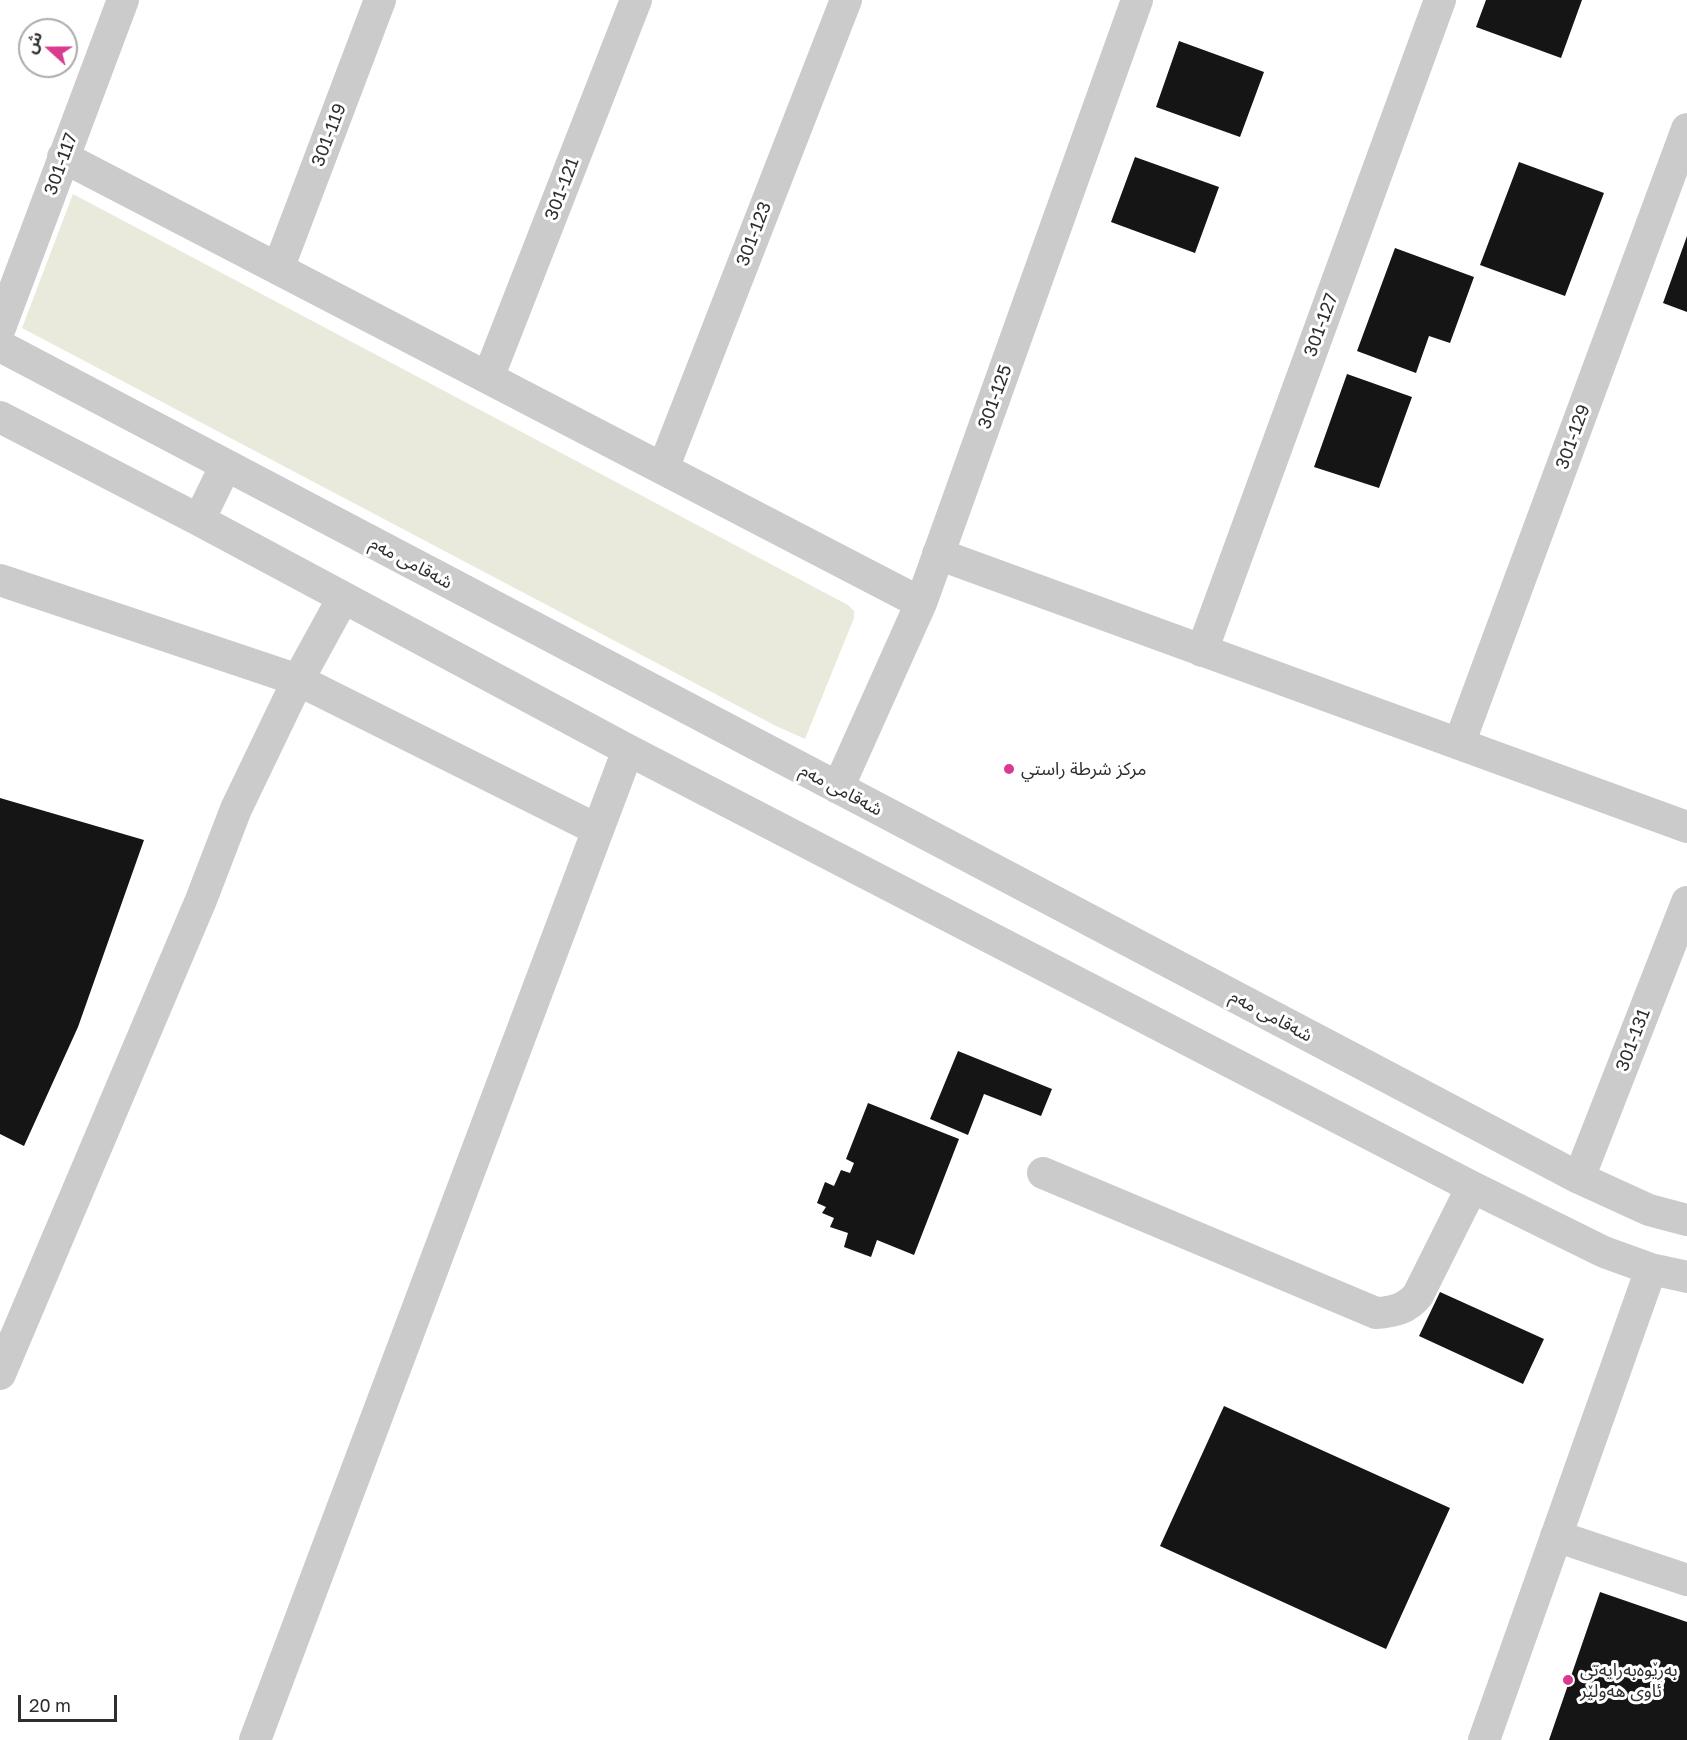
<!DOCTYPE html>
<html>
<head>
<meta charset="utf-8">
<style>
	body { margin:0 }
	#map { position:relative; width:1687px; height:1740px; overflow:hidden; background:#fff; font-family:"Golos Text","Noto Sans Arabic",sans-serif }
	canvas { display:block }
	.north { position:absolute; left:18px; top:18px; width:60px; height:60px; box-sizing:border-box; background:#fff; border:2px solid #ababab; border-radius:50%; rotate:291deg; font-size:16px; font-weight:700; line-height:24px; text-align:center; color:#2e2e2e }
	.north::after { content:''; display:block; margin:auto; width:21px; height:27px; background:#d93c8e; clip-path:polygon(50% 0,100% 100%,50% 72%,0 100%) }
	.scale { position:absolute; left:18px; top:1695px; width:99px; height:27px; box-sizing:border-box; border:3px solid #2e2e2e; border-top:0; padding-left:8px; font-size:18px; line-height:21px; white-space:nowrap; color:#2e2e2e; -webkit-text-stroke:4px #fff; paint-order:stroke }
</style>
</head>
<body>
<div id="map">
<canvas width="1687" height="1740"></canvas>
<div class="north">ش</div>
<div class="scale">20 m</div>
</div>
<script>
const c = document.querySelector('canvas').getContext('2d');
c.lineJoin = 'round';
function fill(path, color) { c.fillStyle = color; c.fill(path, 'evenodd'); }
function trace(path, color, width, dash) { c.strokeStyle = color; c.lineWidth = width; c.lineCap = dash ? 'butt' : 'round'; c.setLineDash(dash || []); c.stroke(path); }
function write(font, color, halo, rows, align = 'center') {
  c.font = font + ' "Golos Text","Noto Sans Arabic",sans-serif'; c.lineWidth = 6; c.setLineDash([]); c.textBaseline = 'middle'; c.strokeStyle = halo; c.fillStyle = color; for (const [text, x, y, turn = 0] of rows) {
    c.save(); c.translate(x, y); c.rotate((+turn || 0) * Math.PI / 180); c.textAlign = isNaN(turn) ? turn : align; if (halo) c.strokeText(text, 0, 0); c.fillText(text, 0, 0); c.restore();
  }
}
fill(new Path2D(`
	M73,194l775,411 6,6v7l-49,121 -29,-13 -754,-398z`), '#eaeadc');
fill(new Path2D(`
	M1486,0h96l-21,58 -85,-31z
	M1179,41l85,31 -24,65 -84,-30z
	M1135,157l84,30 -24,66 -84,-31z
	M1519,162l85,31 -39,103 -85,-31z
	M1687,236v76l-24,-9z
	M1395,248l79,29 -24,66 -21,-7 -13,37 -59,-22z
	M1347,374l65,23 -33,91 -65,-21z
	M0,798l144,42 -66,187 -54,119 -24,-12z
	M958,1051l94,38 -11,27 -57,-22 -16,41 -38,-16z
	M868,1103l91,36 -45,116 -37,-15 -6,17 -27,-10 4,-14 -18,-6 4,-9 -12,-5 4,-6 -9,-4 8,-21 9,4 7,-16 9,3 4,-10 -8,-4z
	M1440,1292l104,47 -21,45 -104,-48z
	M1224,1406l226,102 -64,141 -226,-103z
	M1600,1592l87,30v118h-138z`), '#151515');
trace(new Path2D(`
	M63,157l858,446
	M278,269l102,-269
	M0,328l123,-328
	M0,346l1579,832 70,32 38,10
	M488,378l148,-378
	M0,417l199,103 429,230 844,437 132,65 47,17 36,8
	M663,469l183,-469
	M199,520l27,-55
	M938,554l749,273
	M0,580l298,100 300,150
	M1202,651l238,-651
	M1459,744l228,-615
	M838,788l83,-185 216,-603
	M1043,1173l333,140c17,-1 31,-4 42,-18l54,-108
	M1579,1178l108,-276
	M0,1374l201,-474 35,-91 62,-129 45,-82
	M1556,1536l131,44
	M255,1740l373,-990
	M1484,1740l167,-471`), '#cbcbcb', 32);
for (const [x, y, r, color] of [
	[1009,769,6,"#d93c8e"],
	[1568,1680,6,"#d93c8e"]
]) { const dot = new Path2D(); dot.arc(x, y, r, 0, 2 * Math.PI); c.fillStyle = color; c.fill(dot); trace(dot, '#fff', 2); }
write('18px', '#2e2e2e', '#fff', [
	["301-119",329,135,-69],
	["301-117",61,164,-70],
	["301-121",562,189,-69],
	["301-123",754,234,-69],
	["301-127",1321,325,-70],
	["301-125",995,397,-70],
	["301-129",1573,437,-70],
	["شەقامی مەم",411,563,28],
	["شەقامی مەم",841,790,28],
	["شەقامی مەم",1271,1016,28],
	["301-131",1633,1040,-69]
]);
write('18px', '#2e2e2e', '#fff', [
	["مركز شرطة راستي",1021,769],
	["بەڕێوەبەرایەتی",1580,1670],
	["ئاوی هەولێر",1580,1691]
], 'left');
</script>
</body>
</html>
